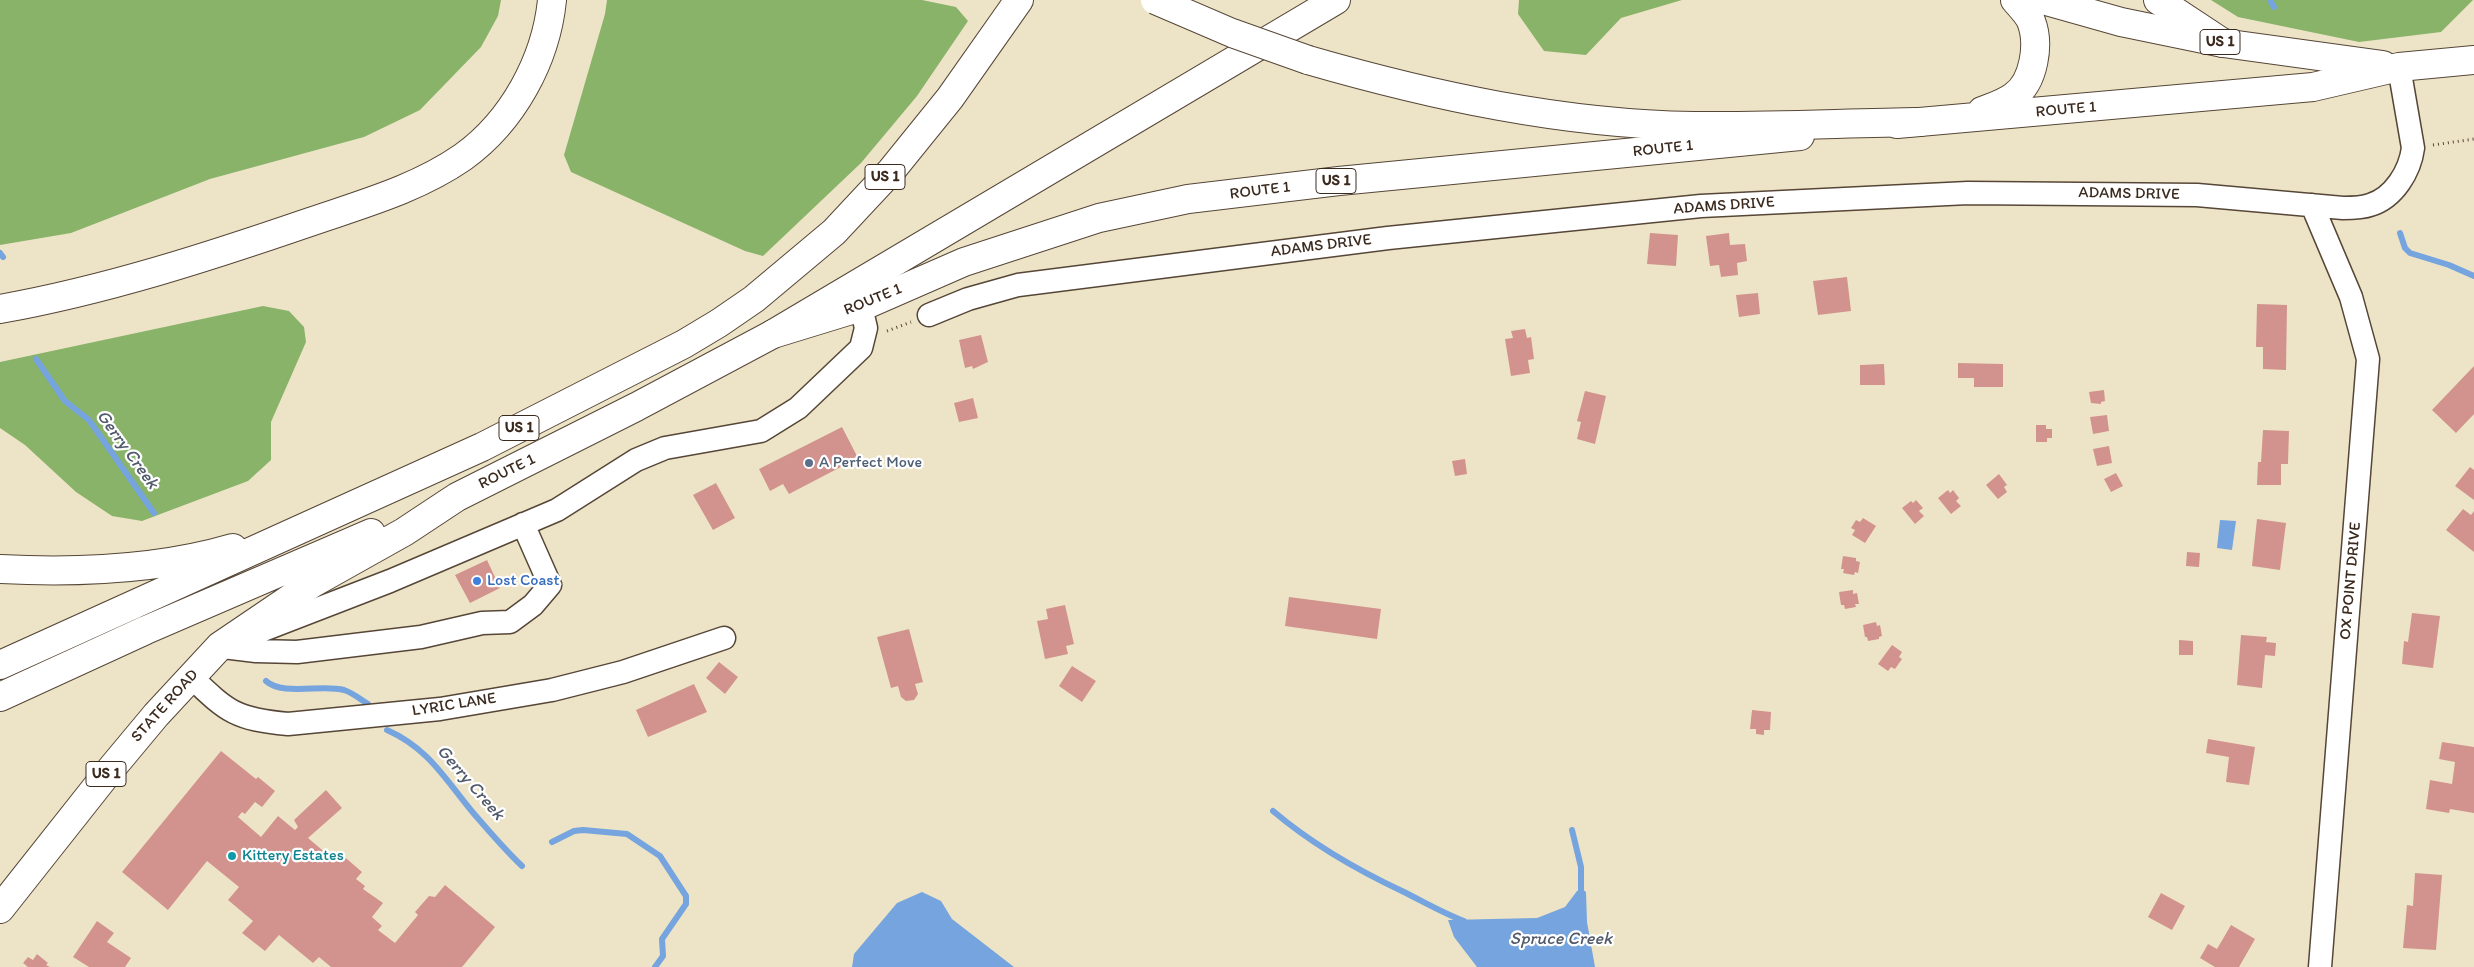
<!DOCTYPE html>
<html>
<head>
<meta charset="utf-8">
<style>
	body { margin:0 }
	canvas { display:block; background:#ede4c7 }
</style>
</head>
<body>
<canvas width="2474" height="967"></canvas>
<script>
const c = document.querySelector('canvas').getContext('2d');
c.lineJoin = 'round';
function fill(path, color) { c.fillStyle = color; c.fill(path, 'evenodd'); }
function trace(path, color, width, dash) { c.strokeStyle = color; c.lineWidth = width; c.lineCap = dash ? 'butt' : 'round'; c.setLineDash(dash || []); c.stroke(path); }
function write(font, color, halo, rows, align = 'center') {
  c.font = font + ' Itim,sans-serif'; c.lineWidth = 4.5; c.setLineDash([]); c.textBaseline = 'middle'; c.strokeStyle = halo; c.fillStyle = color; for (const [text, x, y, turn = 0] of rows) {
    c.save(); c.translate(x, y); c.rotate((+turn || 0) * Math.PI / 180); c.textAlign = isNaN(turn) ? turn : align; if (halo) c.strokeText(text, 0, 0); c.fillText(text, 0, 0); c.restore();
  }
}
fill(new Path2D(`
	M0,0h501l-3,16 -17,31 -61,63 -56,27 -154,42 -139,54 -71,12z
	M607,0h315l34,7 12,14 -51,75 -56,67 -98,93 -18,-5 -174,-79 -7,-17 41,-141z
	M1519,0h163l-61,18 -35,37 -42,-4 -26,-37z
	M2211,0h262l-32,32 -82,10 -121,-25z
	M263,306l26,5 15,16 2,15 -35,80v38l-23,21 -106,40 -30,-5 -36,-24 -51,-47 -25,-17v-66z`), '#8ab36a');
fill(new Path2D(`
	M2220,520l16,1 -4,29 -15,-2z
	M1582,889l4,3 1,30 8,45h-118l-23,-30 -6,-17 89,-2 28,-11 12,-16z
	M922,892l19,9 11,18 62,48h-162l2,-13 43,-51z`), '#75a4de');
trace(new Path2D(`
	M2270,0l4,7
	M2400,233l5,15 5,5 39,12 25,11
	M0,253l3,4
	M36,359l29,42 24,19 65,93
	M266,681c16,15 57,3 78,9 9,3 16,9 24,14
	M387,730c43,19 59,51 88,85 15,17 30,35 47,51
	M1273,811c40,34 84,59 131,81 20,10 39,21 60,29
	M1572,830l9,37v30
	M552,842l22,-11 9,-1 44,4 33,22 26,40v8l-24,35 1,17 -8,11`), '#75a4de', 6);
fill(new Path2D(`
	M1650,233l28,2 -2,31 -29,-2z
	M1729,233l1,12 15,-1 2,17 -10,2 1,12 -17,2 -2,-12 -9,1 -4,-30z
	M1847,277l4,34 -33,4 -5,-34z
	M1758,293l2,21 -21,3 -3,-22z
	M2257,304l30,1 -1,65 -23,-1v-22h-7z
	M1525,329l2,9 4,-1 3,22 -6,1 2,13 -19,3 -6,-37 8,-1 -2,-7z
	M981,335l7,27 -15,7 -1,-3 -7,2 -6,-28z
	M1958,363l45,1v23h-29v-9h-16z
	M1884,364l1,21h-25v-20z
	M2474,366v48l-18,19 -24,-23z
	M2104,390l1,11 -4,1v2l-10,-1 -2,-11z
	M1585,391l21,5 -11,48 -18,-5 4,-17 -4,-1z
	M973,398l5,20 -19,4 -5,-19z
	M2107,415l2,16 -16,3 -3,-17z
	M2036,425h10v4h6v9h-5v4h-11z
	M842,427l16,31 -69,36 -6,-10 -13,7 -11,-22z
	M2263,430l26,1 -1,33h-7v21h-24l1,-23h3z
	M2109,446l3,17 -15,3 -4,-17z
	M1465,459l2,15 -12,2 -3,-15z
	M2470,467l4,3v30l-19,-14z
	M2116,473l7,13 -12,6 -7,-13z
	M1999,474l8,11 -3,2 3,5 -9,7 -12,-14z
	M716,483l19,35 -22,12 -20,-35z
	M1948,490l2,3 3,-3 6,8 -3,3 5,5 -10,8 -13,-16z
	M1916,500l7,8 -4,3 5,5 -9,8 -13,-16 9,-7 2,2z
	M2463,509l8,6 3,-4v41l-28,-22z
	M1863,518l13,8 -11,17 -13,-8 3,-5 -4,-2 5,-8 4,2z
	M2257,519l29,4 -6,47 -28,-4z
	M2187,552l13,1 -1,14 -13,-1z
	M1843,556l13,2v3l4,1 -2,11 -3,-1 -1,3 -11,-2 1,-4h-3z
	M487,560l13,28 -30,15 -15,-28z
	M1853,590v4l4,-1 2,11h-4l1,3 -11,2 -1,-4h-3l-2,-13z
	M1289,597l92,12 -4,30 -92,-13z
	M1065,605l9,39 -8,2 2,8 -23,5 -8,-38 11,-2 -2,-10z
	M2412,613l28,3 -7,52 -31,-4 2,-23 4,1z
	M1876,622l1,4 3,-1 2,11 -3,1v2l-11,2 -1,-4h-2l-2,-12z
	M909,629l14,53 -8,2 3,10 -4,6 -8,1 -5,-4 -3,-11 -7,2 -14,-51z
	M2241,635l26,2 -1,5 10,1 -1,13 -10,-1 -3,33 -25,-3z
	M2179,640l14,1v14h-14z
	M1892,645l10,7 -3,5 3,2 -7,10 -4,-2 -3,4 -10,-7z
	M719,662l19,15 -13,17 -19,-16z
	M1072,666l24,15 -14,21 -23,-16z
	M694,684l13,28 -59,25 -12,-27z
	M1752,710l19,2 -1,18h-6v5l-8,-1v-5h-6z
	M2208,739l47,8 -6,38 -23,-3 3,-25 -23,-4z
	M2442,742l32,5v66l-24,-4 -1,4 -23,-4 4,-29 22,4 3,-22 -16,-3z
	M221,751l35,28 2,-2 17,14 -13,16 -7,-5 -10,12 -3,-2 -4,5 23,20 17,-21 17,14 3,-3 -4,-7 32,-30 16,18 -34,30 26,22 6,-7 22,19 -6,7 9,7 -2,3 20,14 -11,14 10,9 -4,4 17,13 23,-28 -3,-3 14,-16 6,1 10,-12 50,42 -33,40h-131l-12,-10 -6,6 -34,-28 -14,16 -23,-18 11,-12 -25,-21 11,-13 -32,-26 -39,49 -46,-38z
	M2415,873l27,2 -6,75 -33,-2 4,-43 6,1z
	M2161,893l24,13 -13,24 -24,-13z
	M97,921l17,12 -7,9 24,16 -6,9h-36l-16,-10z
	M2231,925l24,14 -16,28h-24l-15,-9 8,-14 9,5z
	M37,954l11,9 -2,2 4,2h-22l-5,-4 5,-6 5,3z`), '#d2938e');
const minor = new Path2D(`
	M2312,205l39,92 17,62 -48,608
	M929,315l39,-16 50,-14 370,-47 313,-32 267,-13 229,2 146,13c9,0 19,0 27,-3 24,-7 40,-34 43,-57l-14,-81
	M245,637l145,-56 167,-71 79,-50 29,-12 96,-17 37,-23 63,-60 5,-20 -5,-21
	M223,647l33,4 41,1 124,-15 61,-14 28,-1 23,-17 17,-20 -27,-61
	M191,677c37,35 44,42 97,47l152,-15 112,-19 71,-18 101,-34`);
const major = new Path2D(`
	M2043,0l78,22 102,21 160,22
	M1982,111c10,-4 23,-8 32,-15 20,-14 26,-52 17,-75 -3,-7 -11,-15 -16,-21
	M1897,124l416,-37 86,-20 75,-7
	M0,569c78,4 158,1 233,-21
	M0,665l482,-218 202,-103 35,-21 35,-24 80,-67 57,-61 59,-73 69,-98
	M0,697l146,-67 225,-97
	M0,909l106,-134 50,-60 64,-69 93,-63 91,-51 53,-35 179,-90 137,-73 88,-27 103,-45 135,-44 89,-19 151,-18 461,-45`);
const highway = new Path2D(`
	M2158,0l65,43
	M1308,60c125,36 254,64 386,66 75,1 151,-3 226,-4
	M0,309c106,-19 208,-52 310,-87 52,-18 107,-33 153,-65 50,-36 83,-97 89,-157
	M773,334l563,-334`);
trace(minor, '#564637', 25);
trace(major, '#564637', 30);
trace(highway, '#564637', 30);
trace(new Path2D(`
	M2433,145l41,-6
	M887,331l24,-9`), '#564637', 3, [1, 4]);
trace(minor, '#fff', 22);
trace(major, '#fff', 28);
trace(highway, '#fff', 28);
const highwayBridge = new Path2D(`
	M1155,0l77,33 76,27`);
trace(highwayBridge, '#564637', 30, []);
trace(highwayBridge, '#fff', 28);
for (const [x, y, r, color] of [
	[809,463,5,"#5c6f8a"],
	[477,581,5,"#3f7fe0"],
	[232,856,5,"#0f9aa8"]
]) { const dot = new Path2D(); dot.arc(x, y, r, 0, 2 * Math.PI); c.fillStyle = color; c.fill(dot); trace(dot, '#fff', 2); }
for (const [x, y, w] of [
	[2220,42,40],
	[885,177,40],
	[1336,181,40],
	[519,428,40],
	[106,774,40]
]) { const box = new Path2D(); box.roundRect(x - w / 2, y - 12.5, w, 25, 4); c.fillStyle = '#fff'; c.fill(box); trace(box, '#3b2a1e', 1); }
write('bold 15px', '#3b2a1e', null, [
	["US 1",2220,42],
	["US 1",885,177],
	["US 1",1336,181],
	["US 1",519,428],
	["US 1",106,774]
]);
write('16px', '#3b2a1e', '#fff', [
	["ROUTE 1",2066,110,-5],
	["ROUTE 1",1663,149,-6],
	["ROUTE 1",1260,191,-7],
	["ADAMS DRIVE",2129,194,1],
	["ADAMS DRIVE",1724,206,-4],
	["ADAMS DRIVE",1321,246,-7],
	["ROUTE 1",873,300,-22],
	["ROUTE 1",507,472,-26],
	["OX POINT DRIVE",2351,581,-85],
	["LYRIC LANE",454,705,-9],
	["STATE ROAD",165,706,-48]
]);
write('16px', '#4e5e75', '#fff', [
	["A Perfect Move",819,463]
], 'left');
write('16px', '#366cbe', '#fff', [
	["Lost Coast",487,581]
], 'left');
write('16px', '#0d838f', '#fff', [
	["Kittery Estates",242,856]
], 'left');
write('italic 18px', '#525b6b', '#fff', [
	["Gerry Creek",127,450,54],
	["Gerry Creek",470,783,49],
	["Spruce Creek",1561,939]
]);
</script>
</body>
</html>
